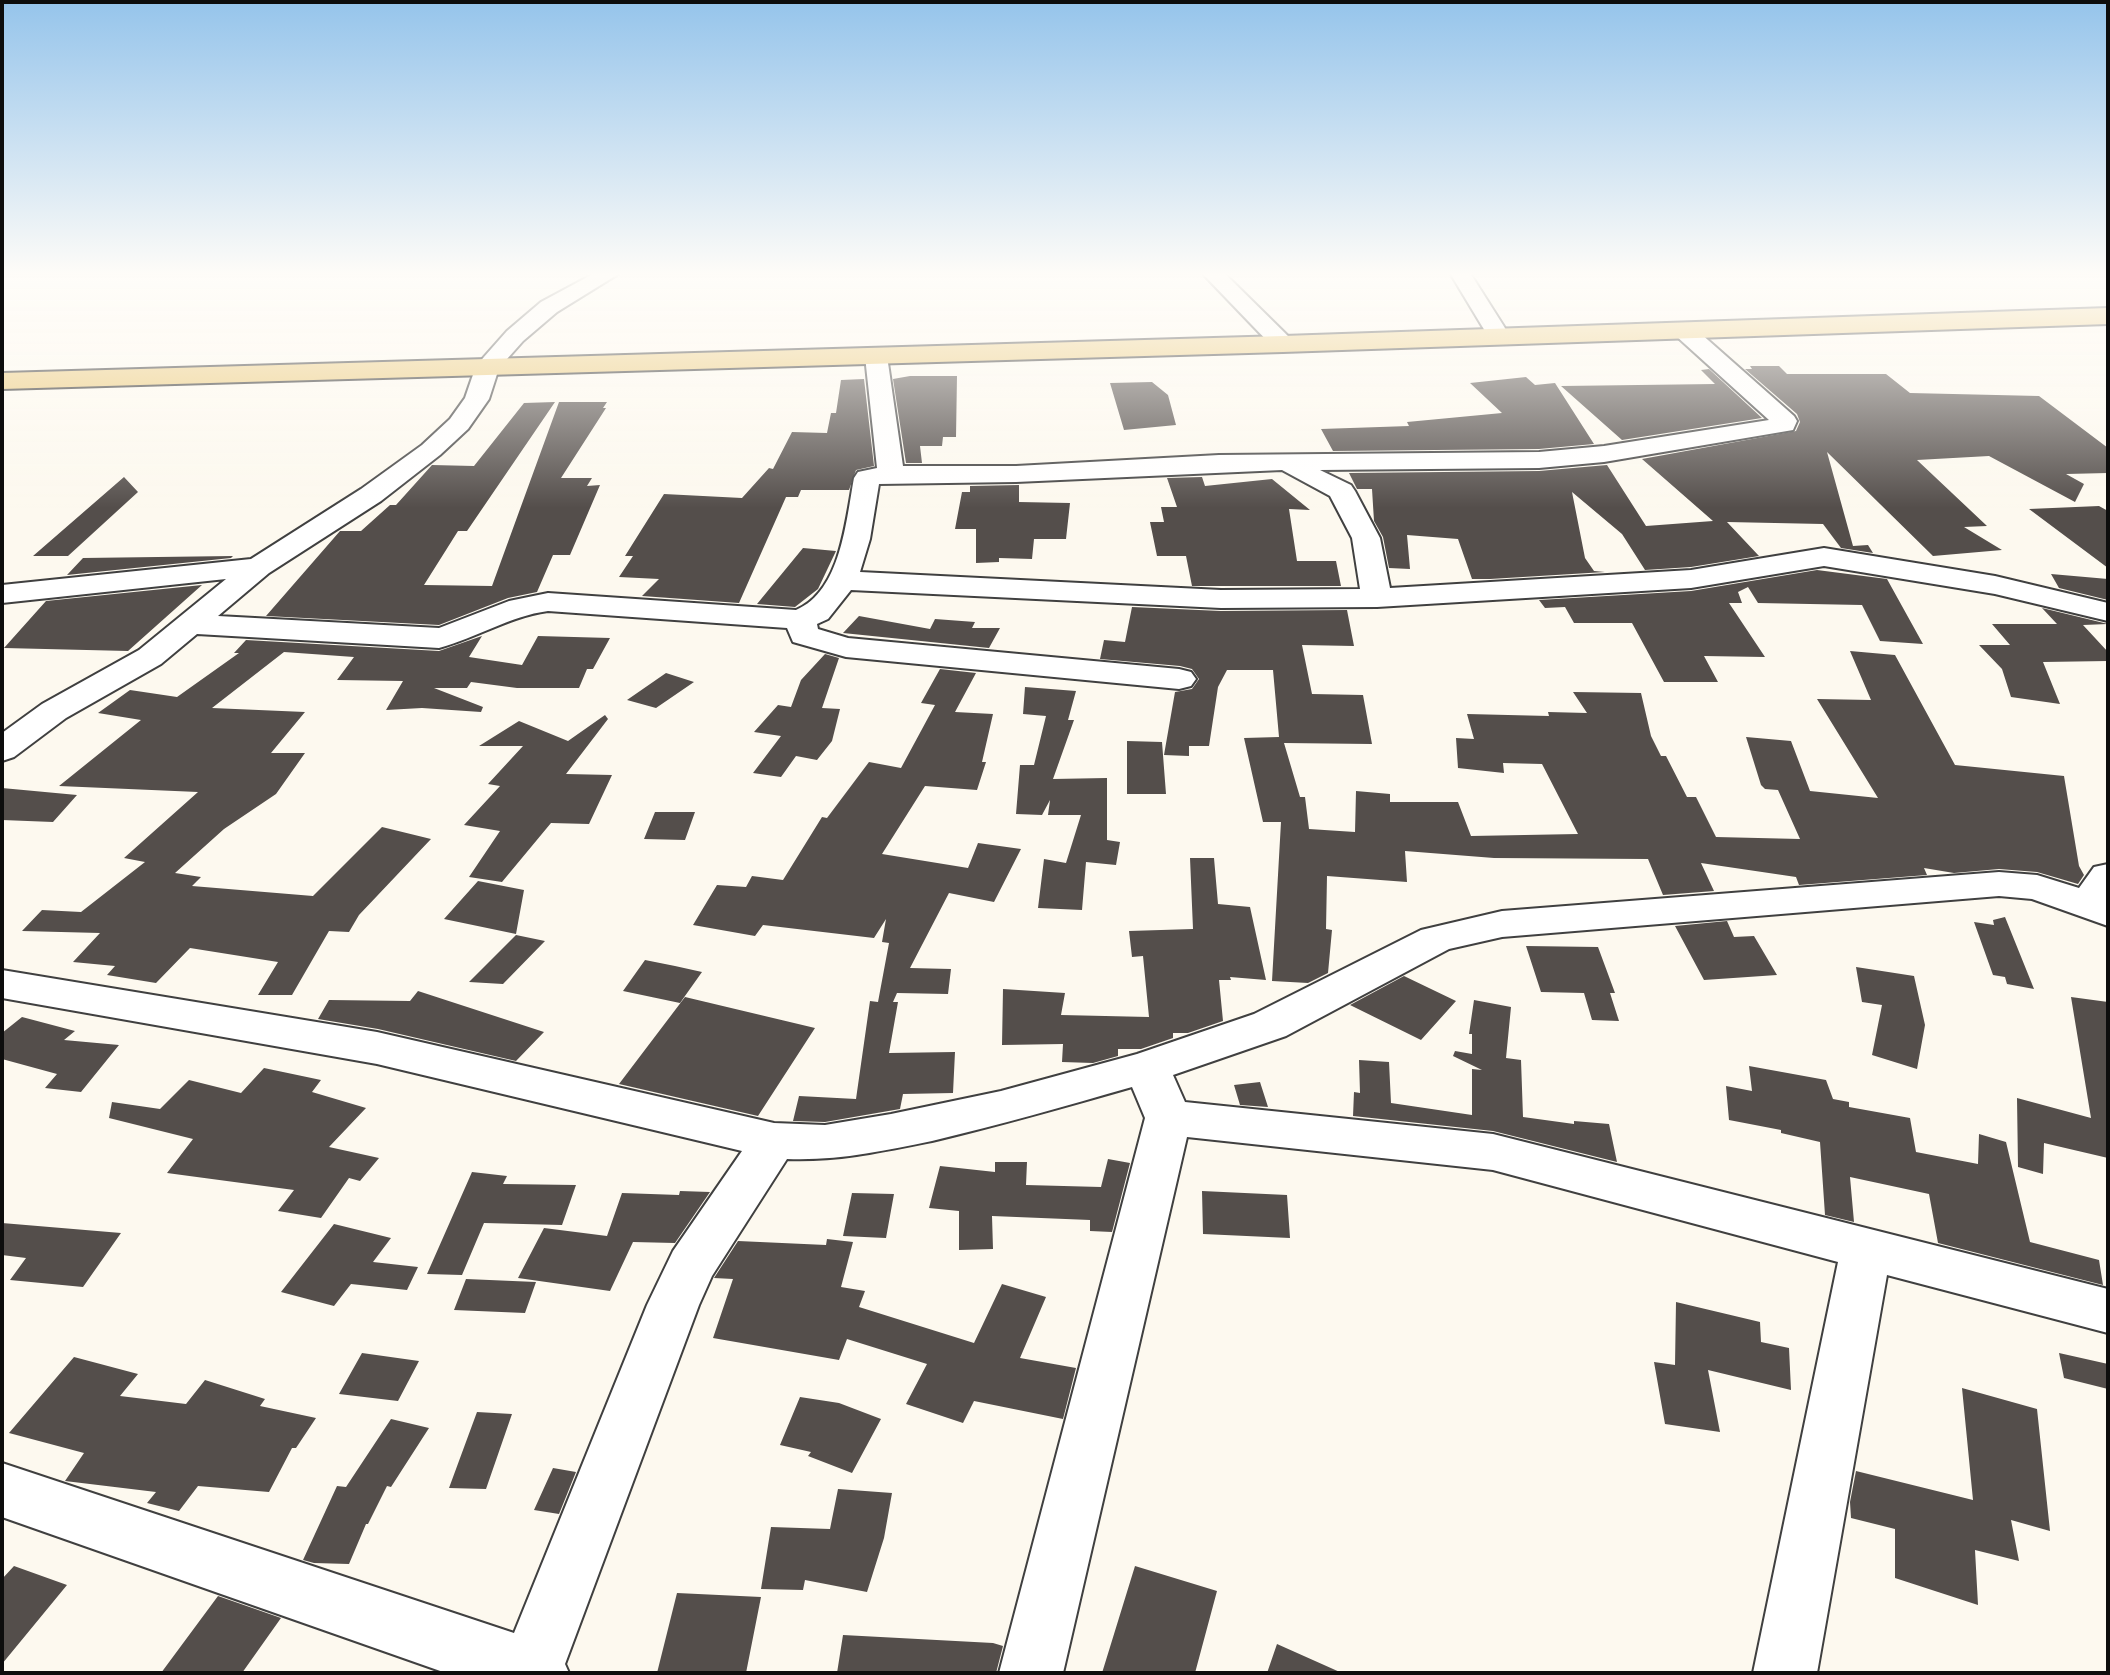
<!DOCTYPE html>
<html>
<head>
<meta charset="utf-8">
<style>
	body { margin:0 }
	#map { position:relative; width:2110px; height:1675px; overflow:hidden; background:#fdf9ef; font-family:"IBM Plex Serif",serif }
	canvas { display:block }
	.frame { position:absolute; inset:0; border:4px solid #0d0d0d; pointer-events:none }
</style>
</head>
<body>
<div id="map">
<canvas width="2110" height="1675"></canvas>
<div class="frame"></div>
</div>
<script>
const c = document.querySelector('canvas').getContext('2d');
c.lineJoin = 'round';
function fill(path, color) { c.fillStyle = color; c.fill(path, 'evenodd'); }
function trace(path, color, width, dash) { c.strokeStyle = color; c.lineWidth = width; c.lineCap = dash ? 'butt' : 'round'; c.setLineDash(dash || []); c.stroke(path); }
fill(new Path2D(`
	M1750,366h29l8,8h99l24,19 129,3 69,52v25l-42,1 18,10 -9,18 -86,-46 -72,4 70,66 -23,1 38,23 -69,6 -106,-104 26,94 15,-1 5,8 -32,-5 -18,-24 -96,-2 32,34 -68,11 -46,3 -23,-36 -50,-42 13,66 9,13 11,1 -115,7h-18l-14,-40 -51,-4 3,34 -21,-1 -6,-31 -9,-16 -2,-32h-15l-8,-16 190,-2 68,-6 39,61 67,-5 -71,-62 154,-28 4,-9 -3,-8 -52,-45h7z
	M1709,369l53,49 -140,22 -61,-54 154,-2 -14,-14z
	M910,376h47l-1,61h-13l-1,9h-22l2,17h-16l-13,-84z
	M1526,377l9,8 20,-2 39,61 -55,5 -206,2 -12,-22 88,-3 -2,-4 95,-9 -32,-30z
	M864,379l10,87 -18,4 -7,20h-48l-3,7h-12l-47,106 -97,-7 17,-17 -40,-2 14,-21h-8l39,-62 78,4 27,-30 4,1 19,-37 35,1 4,-20h5l5,-33z
	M1152,382l16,13 8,30 -52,5 -14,-47z
	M555,402l-88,129h-9l-34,54 68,1 67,-184h48l-4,6h3l-45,70h31l-5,8 13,-1 -30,70h-17l-16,37 -29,6 -69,27 -173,-9 74,-85h21l29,-26h6l36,-40 42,1 50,-63z
	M124,477l14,15 -70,64h-35z
	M1202,477l3,9 67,-7 38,31 -21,-1 8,52h39l5,25h-149l-6,-30h-29l-7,-34h14l-3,-15h16l-10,-29z
	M1019,485v17l51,1 -4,36h-32l-2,20 -33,-1v4l-23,1v-34h-21l7,-37h8v-6z
	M2099,506l9,5v57l-79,-59z
	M803,548l33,3 -18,38 -23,18 -38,-3z
	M233,556l-2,2 -164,17 16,-17z
	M1817,570l70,9 36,65 -43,-3 -18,-36 -104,-2 -10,-16 -10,5 4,11h-13l36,54 -61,-1 14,26h-54l-32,-59h-58l-9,-16 -20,1 -6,-8 152,-9z
	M2051,574l57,5v21l-49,-12z
	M202,585l-74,66 -124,-3 42,-47z
	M1132,607l89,4 126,-1 7,36 -52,-1 10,49 51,1 9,49 -88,-1 16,54h5l4,32 46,3 1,-41 34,3v8h68l13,34 107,-2 -36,-70 -39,-1 1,10 -46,-5 -2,-30 18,1 -7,-25 82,2 -1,-4 39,1 -14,-21 68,1 10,43 10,20h5l21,41h9l20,40 84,2 -22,-49 -13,-1 -4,-4 -15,-48 45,4 19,50 68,7 -61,-99 54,1 -21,-49 45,4 60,110 109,11 15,90 5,9 -6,9 -41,-12 -38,-3 -45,4 -30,-5 3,7 -128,10 -3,-8 -95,-14 13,28 -51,4 -15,-36 -154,-1 -89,-7 2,31 -80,-6 -1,53 6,1 -4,43 -20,10 -36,-2 9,-159h-18l-19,-84 35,-1 -6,-67h-46l-9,17 -9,59h-20v10l-25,-1 11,-63 17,-3 7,-10 -7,-10 -12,-3 -80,-7 4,-19 21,2z
	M2042,608l66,16 -25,1 25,27v9l-65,1 17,42 -49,-7 -9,-28 -23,-24h31l-18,-21h65z
	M859,616l71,13 5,-10 40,3 -3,6h28l-11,20 -146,-15z
	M482,636l-13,21 53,8 16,-29 72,2 -17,31h-6l-8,19h-62l-46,-6 -4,6h-33l49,19 -2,5 -59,-4 -36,2 17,-29 -66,-1 17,-23 -70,-5 -72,56 93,4 -34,41h34l-29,41 -52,35 -49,44 26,4 -9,9 121,10 69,-69 49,12 -72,76 -10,17 -20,-1 -37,64h-34l20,-33 -88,-14 -34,35 -49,-8 8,-9 -42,-4 27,-29 -78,-2 20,-21 39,2 64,-50 -21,-4 74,-66 -139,-6 82,-66 -43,-7 32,-23 47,7 62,-44h-5l12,-13 193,11z
	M825,654l14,4 -17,50 18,1 -8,32 -15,19 -21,-4 -15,21 -28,-4 28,-37 -27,-4 24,-27 13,2 10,-27z
	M940,669l36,4 -21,39 38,2 -11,48h4l-9,28 -52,-4 -43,68 86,14 10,-25 43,6 -27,53 -45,-9 -39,75 41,1 -3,25 -51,-1 -4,9h5l-9,51 66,-1 -2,41 -50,1 -3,15 -75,13 -32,-1 6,-25 57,3 14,-98 8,1 11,-59 -7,-1 4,-23 -12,19 -111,-13 -8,11 -62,-11 24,-40 29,2 6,-11 31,4 39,-63 5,1 42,-56 32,6 34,-63 -14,-2z
	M666,673l28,9 -38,26 -29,-8z
	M1025,687l51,4 -8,29h6l-21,59 54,-1v62l13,2 -4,23 -30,-3 -4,48 -44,-2 6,-49 22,4 15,-48h-33l2,-15 -8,15 -26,-1 4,-49h14l12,-49 -23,-2z
	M605,715l3,4 -42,55 46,1 -23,49 -38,-1 -49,59 -33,-5 31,-46 -36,-6 36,-39 -12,-2 35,-38h-44l40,-25 49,20z
	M1127,741l35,1 4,52h-39z
	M2,788l75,7 -24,27 -51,-2z
	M655,812h40l-10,28 -41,-1z
	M1190,858h24l4,46 32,3 16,73 -36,-3 1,3h-12l4,41 -35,12h-15v5l-32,11h-23v7l-25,7 -31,-1 1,-18 -61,1 1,-56 62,4 -4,22 88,2 -6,-61 -11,1 -3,-26 64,-2z
	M478,881l46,9 -8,44 -72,-15z
	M2005,917l25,62 4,10 -27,-5 -2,-7 -12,-2 -19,-53 20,3 -1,-5z
	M1727,921l7,16 20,-1 23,39 -73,5 -29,-54z
	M516,935l29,6 -42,43 -34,-2z
	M1526,946l72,1 17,46h-5l9,28 -27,-1 -8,-27 -43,-1z
	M645,960l30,6 27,6 -22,31 -57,-12z
	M1856,967l58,9 11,49 -8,44 -45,-14 10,-50 -20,-3z
	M1404,976l52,25 -35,39 -71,-35z
	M418,991l126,41 -28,29 -138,-32 -60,-10 11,-19 81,1z
	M685,997l130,31 -57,88 -139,-32z
	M2071,997l37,5v156l-64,-15 -1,31 -25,-7 -1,-69 74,20z
	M1474,1000l37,7 -5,51 15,2 2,57 51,7v-3l35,3 8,38 -124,-31 -140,-15 1,-24 6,1 -1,-33 30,2 2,41 81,12v-46l10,1 -29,-14 2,-5 17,3v-20h-3z
	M22,1017l53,14 -11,9 55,5 -38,47 -36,-4 12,-14 -55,-15v-26z
	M1749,1066l77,14 7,19 16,3v5l61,11 6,34 62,12 1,-30 27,8 24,100 69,18 4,25 -165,-42 -9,-49 -79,-17 4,45 -29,-7 -5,-73 -39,-9v-3l-52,-10 -3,-34 26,5z
	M264,1068l57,12 -9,12 54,16 -37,39 50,11 -19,23 -11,-3 -28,40 -43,-7 16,-21 -127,-17 26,-34 -84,-21 3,-16 48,7 29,-29 52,13z
	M1260,1082l8,25 -28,-2 -6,-20z
	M1108,1159l22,4 -18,69 -22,-1v-11l-98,-4 1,33 -34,1v-39l-30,-3 11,-42 55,6v-10h32l-1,23 75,2z
	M472,1172l35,4 -4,8 73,1 -14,40 -78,-2 -22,52 -35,-1z
	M680,1191l30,1 -35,51 -42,-1 -23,49 -92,-13 26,-50 63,8 15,-43 57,2z
	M1202,1191l85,4 3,43 -87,-4z
	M852,1193l42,1 -8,44 -43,-2z
	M2,1223l119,10 -38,54 -73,-7 16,-22 -24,-3z
	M334,1224l57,14 -18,24 45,5 -11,23 -56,-6 -17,22 -53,-14z
	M827,1239l26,3 -12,45 24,4 -6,16 115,36 28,-59 44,13 -26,61 56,10 -13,51 -89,-18 -11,22 -57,-19 21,-40 -80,-25 -8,21 -126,-22 20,-59 -19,-1 24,-37 88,4z
	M466,1279l70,3 -11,31 -71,-3z
	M1676,1302l84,20 1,20 28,6 2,42 -83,-20 12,62 -55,-8 -11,-62 21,3z
	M362,1353l57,8 -21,40 -59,-7z
	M2059,1353l49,11v25l-44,-11z
	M74,1357l64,17 -18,22 66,8 19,-24 60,19 -5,7 56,12 -20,30h-4l-23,44 -71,-6 -19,25 -32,-8 9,-11 -91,-11 19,-28 -75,-20z
	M1962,1388l75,21 13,122 -39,-11 8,41 -44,-11 3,55 -83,-27v-49l-44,-11 -1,-16 6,-31 117,29z
	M800,1397l39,6 42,16 -29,54 -44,-17 3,-4 -31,-7z
	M477,1412l35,2 -26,75 -37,-1z
	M391,1419l38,9 -38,59 -4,-1 -19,38h-2l-17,40 -35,-1 -11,-3 34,-74 9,1z
	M553,1468l23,4 -17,42 -25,-4z
	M838,1489l54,4 -8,45 -17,54 -62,-12 -2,10 -42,-1 10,-62 59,2z
	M14,1566l53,19 -65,79v-85z
	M1135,1566l82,25 -22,82h-93z
	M677,1593l84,4 -15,76h-89z
	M218,1596l63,22 -39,55h-81z
	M843,1635l150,8 10,3 -7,27h-159z
	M1277,1644l65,29h-75z`), '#544e4b');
const minor = new Path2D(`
	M595,273h25l-63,39 -34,29 -24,27 -10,31 -21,30 -28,26 -59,46 -112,72 -51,43 221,12 70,-27 39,-8 248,17c45,-19 50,-89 58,-132l4,-6 19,-4 -12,-112 3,-5h16l3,5 16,110h113l203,-11 320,-3 65,-6 165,-26 -94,-85 -3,-5 11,-7 8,2 103,91 3,5 -4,9 -189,32 -65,6 -219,2 31,15 4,6 25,47 10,50 301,-18 133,-22 171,28 113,27v18l-113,-27 -171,-28 -133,22 -314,19 -156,1 -370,-18 -23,29 -11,5 1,5 30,9 331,31 12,3 5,7 -5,7 -12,3 -333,-32 -53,-15 -6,-14 -239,-17c-38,5 -72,27 -109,37l-242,-14 -36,30 -95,54 -52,39 -12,4v-28l40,-29 97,-54 87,-71 -224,24v-18l249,-26 110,-70 61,-44 28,-26 15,-21 11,-32 31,-35 34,-29zM1282,470l48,26 22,42 8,51 -139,1 -361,-18 10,-33 9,-55 137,-2z
	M1202,273h22l67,66 3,5 -3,5h-16z
	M1450,273h20l40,63 -3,5h-16z
	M2108,864v62l-76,-27 -33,-3 -497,41 -53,12 -163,87 -113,39 12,27 308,32 615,155v44l-221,-58 -70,398h-64l85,-411 -345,-92 -306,-33 -124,536h-64l146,-555 -13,-31c-66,19 -133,38 -200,54 -49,10 -95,20 -145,18l-75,117 -13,29 -134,359 4,9h-123l-444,-156v-54l512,170 133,-328 26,-54 69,-100 -365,-87 -375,-66v-28l375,62 397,91 51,2 66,-11 110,-23 136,-37 117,-40 167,-84 81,-19 497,-39 38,3 42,13 15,-21z`);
const major = new Path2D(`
	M2108,308v16l-825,28 -1281,37v-16l1281,-37z`);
trace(minor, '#404040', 4);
trace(major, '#1e1e1e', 4);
fill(minor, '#fff');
fill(major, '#e9c673');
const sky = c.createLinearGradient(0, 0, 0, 508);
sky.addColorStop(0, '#95c4eb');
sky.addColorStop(0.54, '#fefcf8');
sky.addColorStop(1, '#fefcf800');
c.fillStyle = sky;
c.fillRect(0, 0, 2110, 508);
</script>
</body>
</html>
